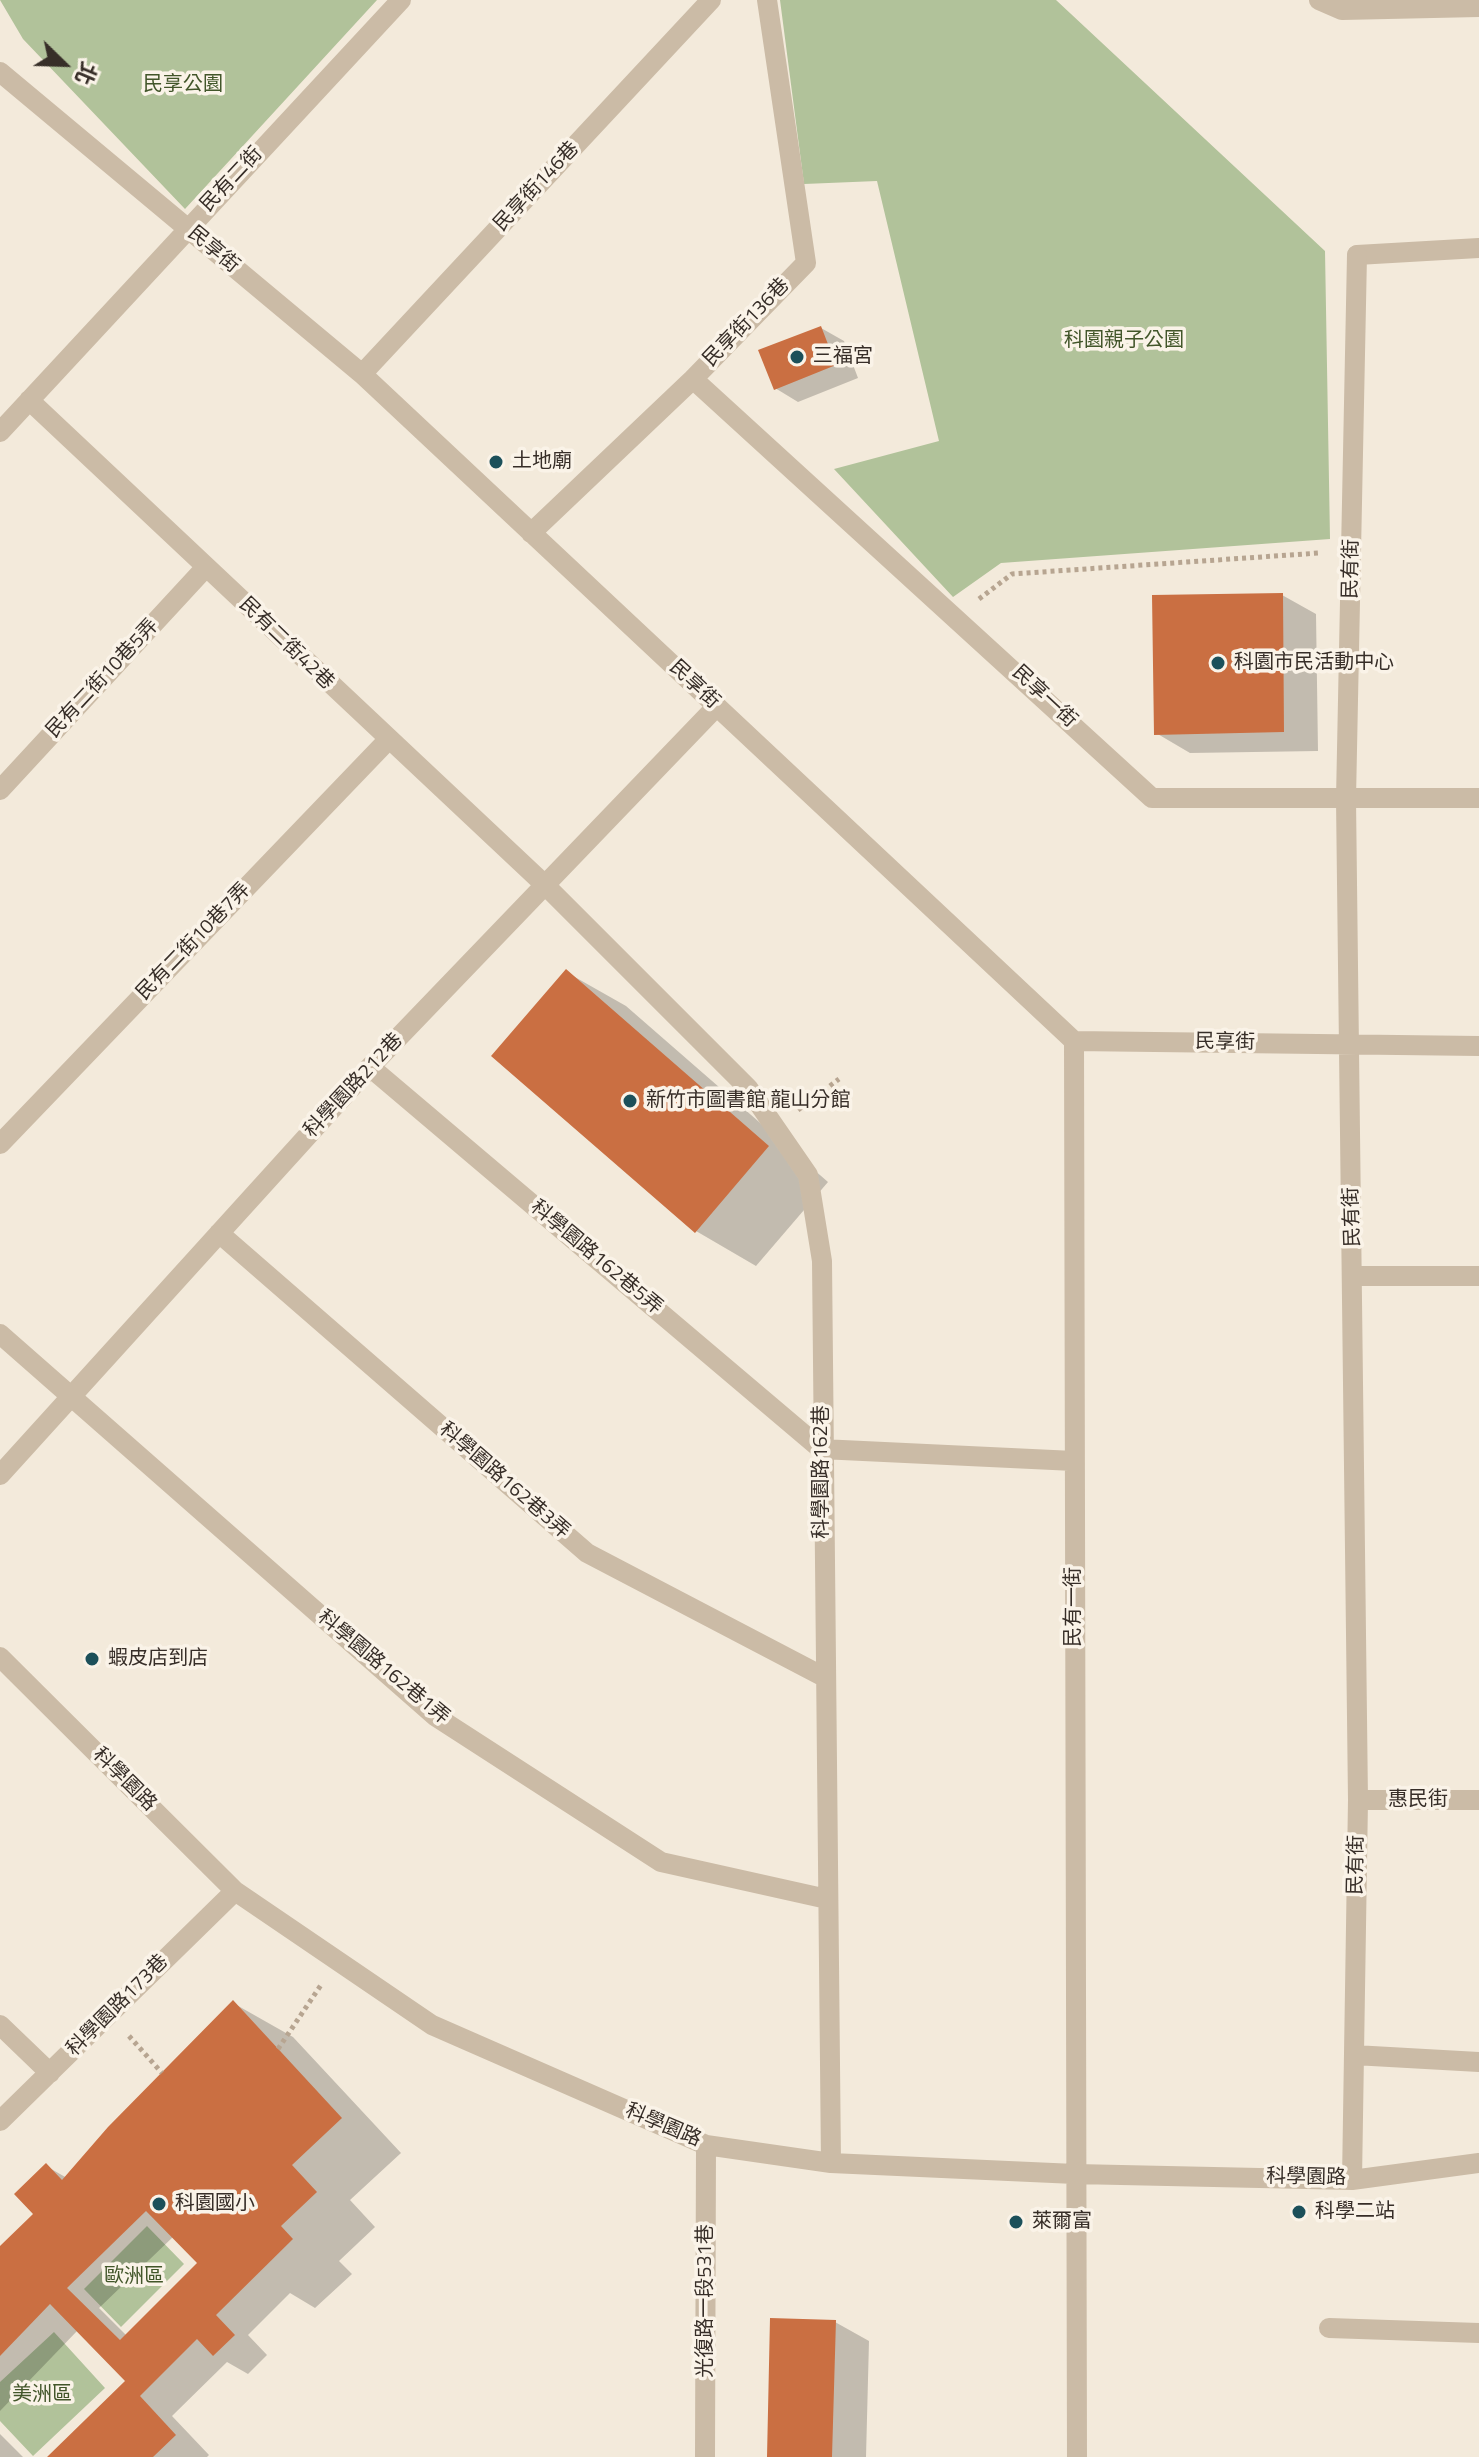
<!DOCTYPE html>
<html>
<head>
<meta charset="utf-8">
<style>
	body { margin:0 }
	#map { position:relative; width:1479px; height:2457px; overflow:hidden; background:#f3eadb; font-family:"Titillium Web","Noto Sans TC",sans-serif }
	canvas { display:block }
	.north { position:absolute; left:24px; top:24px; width:80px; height:80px; -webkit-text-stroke:6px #faf3e8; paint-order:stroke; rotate:113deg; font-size:22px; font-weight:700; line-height:32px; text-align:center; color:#372e28 }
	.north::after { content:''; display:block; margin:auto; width:28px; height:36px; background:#372e28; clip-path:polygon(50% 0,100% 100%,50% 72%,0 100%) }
</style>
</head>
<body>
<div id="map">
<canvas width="1479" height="2457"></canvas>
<div class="north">北</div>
</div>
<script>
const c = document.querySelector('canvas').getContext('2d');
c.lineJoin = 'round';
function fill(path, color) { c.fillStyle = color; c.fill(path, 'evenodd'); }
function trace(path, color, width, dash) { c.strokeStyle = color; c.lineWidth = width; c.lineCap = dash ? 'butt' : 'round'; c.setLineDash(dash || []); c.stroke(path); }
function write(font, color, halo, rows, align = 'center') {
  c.font = font + ' "Titillium Web","Noto Sans TC",sans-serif'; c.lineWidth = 7; c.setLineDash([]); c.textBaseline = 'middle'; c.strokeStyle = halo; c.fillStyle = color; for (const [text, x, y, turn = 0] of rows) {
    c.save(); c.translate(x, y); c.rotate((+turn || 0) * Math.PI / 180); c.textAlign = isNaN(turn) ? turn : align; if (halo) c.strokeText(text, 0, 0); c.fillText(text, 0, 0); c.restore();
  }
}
fill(new Path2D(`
	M0,0h377l-192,209 -162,-170z
	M780,0h276l269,251 5,288 -329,24 -48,34 -119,-128 105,-28 -62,-260 -73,3z
	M147,2226l37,38 -63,63 -37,-38z
	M54,2332l51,56 -72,68 -33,-35v-39z`), '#b1c29a');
fill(new Path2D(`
	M821,328l23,13 14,37 -60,24 -23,-14z
	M1282,595l34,19 2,137 -128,2 -34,-20z
	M566,972l60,34 202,176 -72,84 -60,-35z
	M233,2003l60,34 108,116 -51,47 25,27 -36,34 13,13 -37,34 -25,-15 -42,42 19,20 -19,19 -21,-12 -55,54 37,39 -2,2h-158l79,-76 -50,-51 -78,81v-162l36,-35 10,-48 21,12zM174,2236l26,27 -73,73 -28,-28z
	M835,2322l34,19 -3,116h-97z
	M0,2434l23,23h-23z`), '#0003');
fill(new Path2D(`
	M821,326l15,39 -62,25 -16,-40z
	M1283,593l1,139 -130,3 -2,-140z
	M566,969l203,177 -74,87 -204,-177z
	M233,2000l109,118 -50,47 25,27 -36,34 12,13 -77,76 19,20 -22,21 -16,-17 -57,57 36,39 -23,22h-106l78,-76 -75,-77 -50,52v-110l33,-32 -19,-20 32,-31 16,17 46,-53zM146,2211l51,52 -77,77 -53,-52z
	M770,2318l66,2 -4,137h-65z`), '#ca6f42');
trace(new Path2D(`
	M979,599l33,-25 307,-21
	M798,1110l41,-31
	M129,2036l33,37
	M278,2049l43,-64`), '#b7a591', 5, [4, 4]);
trace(new Path2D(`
	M1357,255l122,-7`), '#cbbba6', 20);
trace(new Path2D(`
	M1319,0l23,10 137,-3
	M0,72l362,302 712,667 405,5
	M362,374l349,-374
	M693,379l459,419h327
	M29,400l516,485 203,203 60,87 14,86 9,902
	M0,432l401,-432
	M531,533l162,-154 113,-116 -39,-263
	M0,790l206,-223
	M1074,1041l3,1416
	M370,1067l451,382
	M0,1144l388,-404
	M219,1233l368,320 237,124
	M1354,1276h125
	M0,1334l435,382 226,146 166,37
	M821,1449l253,12
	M0,1475l370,-408 347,-361
	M0,1657l235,234 197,134 274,120 125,18 244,11 277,6 127,-17
	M1358,1800h121
	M0,2025l50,48
	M1354,2055l125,7
	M0,2121l235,-230
	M1352,2180l6,-380 -12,-1001 11,-544
	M1329,2328l150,5
	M705,2457l1,-312`), '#cbbba6', 20);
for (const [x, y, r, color] of [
	[797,357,8,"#1c505a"],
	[496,462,8,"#1c505a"],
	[1218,663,8,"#1c505a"],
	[630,1101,8,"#1c505a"],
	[92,1659,8,"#1c505a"],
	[159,2204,8,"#1c505a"],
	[1299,2212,8,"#1c505a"],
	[1016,2222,8,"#1c505a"]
]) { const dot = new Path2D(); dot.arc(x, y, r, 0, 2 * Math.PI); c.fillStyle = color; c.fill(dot); trace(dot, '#faf3e8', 3); }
write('20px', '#42562a', '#faf3e8', [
	["民享公園",183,85],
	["科園親子公園",1124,341],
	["歐洲區",134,2277],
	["美洲區",42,2395]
]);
write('20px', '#372e28', '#faf3e8', [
	["民有二街",232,180,-47],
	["民享街146巷",537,187,-47],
	["民享街",213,250,40],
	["民享街136巷",747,323,-46],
	["民有街",1352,569,-89],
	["民有二街42巷",286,644,44],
	["民有二街10巷5弄",103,679,-47],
	["民享街",694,685,43],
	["民享一街",1044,697,43],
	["民有二街10巷7弄",194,942,-46],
	["民享街",1225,1043,1],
	["科學園路212巷",354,1086,-47],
	["民有街",1353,1217,-92],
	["科學園路162巷5弄",596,1258,40],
	["科學園路162巷",822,1472,-90],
	["科學園路162巷3弄",504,1481,41],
	["民有一街",1074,1607,-90],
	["科學園路162巷1弄",383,1668,40],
	["科學園路",124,1780,45],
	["惠民街",1418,1800],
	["民有街",1357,1865,-89],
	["科學園路173巷",118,2006,-45],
	["科學園路",663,2126,23],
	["科學園路",1306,2178,1],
	["光復路一段531巷",706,2301,-90]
]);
write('20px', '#372e28', '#faf3e8', [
	["三福宮",813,357],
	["土地廟",512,462],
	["科園市民活動中心",1234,663],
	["新竹市圖書館 龍山分館",646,1101],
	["蝦皮店到店",108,1659],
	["科園國小",175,2204],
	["科學二站",1315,2212],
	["萊爾富",1032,2222]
], 'left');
</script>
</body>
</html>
